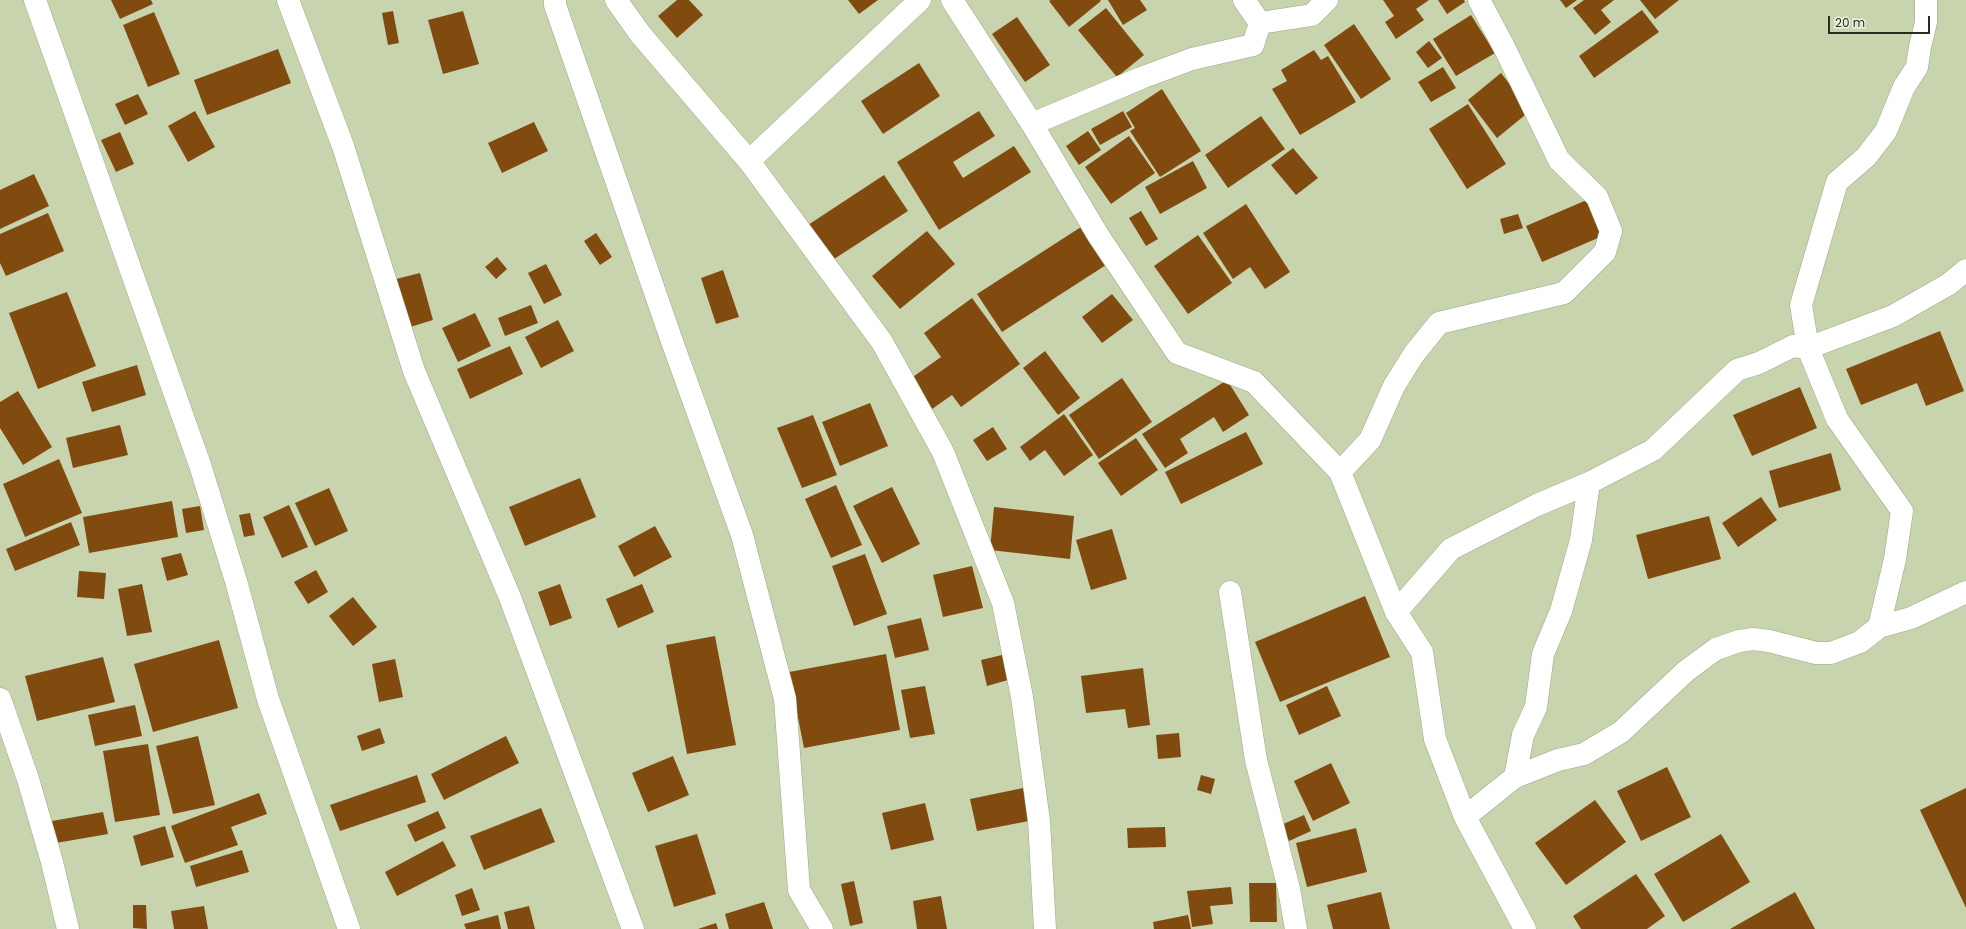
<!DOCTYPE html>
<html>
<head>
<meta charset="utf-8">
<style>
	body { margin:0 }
	#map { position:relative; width:1966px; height:929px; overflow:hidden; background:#c8d4ad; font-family:Poppins,sans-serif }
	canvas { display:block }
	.scale { position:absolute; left:1828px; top:16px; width:102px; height:18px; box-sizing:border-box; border:2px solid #282c1d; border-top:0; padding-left:5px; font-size:12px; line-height:14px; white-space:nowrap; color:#282c1d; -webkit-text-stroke:3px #ebf2de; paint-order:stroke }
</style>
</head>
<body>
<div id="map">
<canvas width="1966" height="929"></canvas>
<div class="scale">20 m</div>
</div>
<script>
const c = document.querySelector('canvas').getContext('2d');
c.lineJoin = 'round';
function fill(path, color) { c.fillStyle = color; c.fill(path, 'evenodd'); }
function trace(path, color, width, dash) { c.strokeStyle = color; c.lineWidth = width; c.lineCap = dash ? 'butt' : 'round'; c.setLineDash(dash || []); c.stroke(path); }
fill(new Path2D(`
	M111,0h40l2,4 -33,15z
	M677,0h12l14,15 -26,23 -19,-22z
	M848,0h30l-19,14z
	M1051,0h49l1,1 -32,26 -20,-26z
	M1108,0h32l7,10 -24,15z
	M1383,0h46l-13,9 8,11 -28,19 -11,-17 9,-6z
	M1438,0h26l1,2 -18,12z
	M1560,0h17l-11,8z
	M1584,0h30l-13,10 10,12 -16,13 -22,-27z
	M1640,0h39l-24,19z
	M1106,8l38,47 -27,22 -39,-47z
	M1642,10l17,22 -65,46 -15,-22z
	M393,11l6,32 -11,2 -6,-32z
	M463,11l16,53 -36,10 -15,-54z
	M154,12l26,62 -32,13 -25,-62z
	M1471,15l24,38 -39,23 -23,-37z
	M1017,17l33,48 -25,17 -33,-48z
	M1354,24l37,55 -30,20 -37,-54z
	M1429,41l13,17 -14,10 -12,-16z
	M278,49l13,34 -84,32 -13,-35z
	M1314,50l7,10 7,-4 28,46 -56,33 -28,-46 15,-8 -6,-11z
	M919,63l21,33 -57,38 -22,-33z
	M1443,67l13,21 -25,14 -13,-20z
	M1501,73l29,38 -33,27 -29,-38z
	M1162,89l39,62 -41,26 -30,-46 5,-3 -9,-15z
	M138,94l10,20 -23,11 -10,-21z
	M1468,104l38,60 -39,25 -38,-60z
	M195,111l20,36 -27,15 -20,-36z
	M979,111l16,25 -42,26 10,16 51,-32 17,26 -92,58 -42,-68z
	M1123,111l9,16 -32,18 -9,-16z
	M1261,116l24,33 -57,39 -23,-33z
	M534,122l14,29 -46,22 -14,-30z
	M1088,131l13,19 -22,15 -13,-19z
	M120,132l14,32 -18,8 -15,-32z
	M1129,136l26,37 -44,31 -26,-37z
	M1293,148l25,30 -22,17 -25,-30z
	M1193,161l14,27 -47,26 -15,-27z
	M34,174l15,32 -49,23v-39z
	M884,175l24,36 -77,50 -23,-36z
	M1589,199l16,36 -63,27 -16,-36z
	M1246,204l44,68 -25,17 -15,-22 -17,12 -30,-46z
	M1141,211l17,28 -12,7 -17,-28z
	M48,213l16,38 -58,25 -6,-13v-29z
	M1518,214l5,14 -19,6 -4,-15z
	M1081,227l25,38 -104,67 -25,-38z
	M927,231l28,33 -55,45 -28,-33z
	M596,233l16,24 -12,8 -16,-24z
	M1198,235l34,48 -44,31 -34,-48z
	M497,257l10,12 -11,10 -11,-12z
	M546,264l16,31 -18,9 -16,-31z
	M723,270l16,47 -23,7 -15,-46z
	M420,273l13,47 -23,7 -14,-48z
	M67,292l29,74 -58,23 -29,-76z
	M1112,294l21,26 -31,23 -20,-26z
	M972,298l48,66 -59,43 -9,-12 -20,14 -22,-30 31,-22 -17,-24z
	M531,305l7,18 -33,13 -7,-18z
	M475,313l16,33 -33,16 -16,-34z
	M558,320l16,31 -33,17 -16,-31z
	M1940,331l24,60 -38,15 -9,-23 -56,22 -15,-36z
	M510,346l13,28 -53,25 -13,-30z
	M1045,351l35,47 -22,17 -35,-47z
	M137,365l9,30 -54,17 -10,-30z
	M1122,378l30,44 -53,37 -30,-44z
	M1227,380l22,35 -26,17 -9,-15 -34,22 8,14 -23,15 -23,-34z
	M1800,387l17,41 -65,28 -19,-41z
	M18,391l34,56 -29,18 -23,-37v-26z
	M870,403l18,43 -48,20 -18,-44z
	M1064,414l29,41 -29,21 -19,-26 -15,11 -10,-14z
	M813,415l24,60 -35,13 -25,-60z
	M120,425l8,30 -55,13 -7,-30z
	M993,427l14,22 -20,12 -14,-21z
	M1246,432l17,32 -82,40 -16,-32z
	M1136,438l22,32 -37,26 -23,-33z
	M1831,453l10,37 -62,18 -10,-37z
	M59,459l23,54 -57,24 -22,-53z
	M580,478l16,39 -71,29 -16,-39z
	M836,485l26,60 -31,13 -26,-59z
	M892,487l28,57 -38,19 -29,-57z
	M329,488l19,43 -33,15 -20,-43z
	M1761,497l16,23 -39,27 -16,-24z
	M172,501l6,36 -89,16 -6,-36z
	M289,505l19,42 -26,11 -19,-41z
	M200,506l4,24 -18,3 -4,-24z
	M994,507l80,9 -4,43 -80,-9z
	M250,513l5,22 -11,2 -5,-22z
	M1709,516l12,43 -73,20 -12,-44z
	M71,522l9,23 -65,26 -9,-22z
	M655,526l17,31 -38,20 -16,-31z
	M1112,529l15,50 -36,11 -15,-50z
	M181,553l7,22 -21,6 -6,-23z
	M865,554l22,60 -33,12 -22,-60z
	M972,566l11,42 -40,9 -10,-42z
	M316,570l12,22 -20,12 -14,-22z
	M79,571l27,2 -2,26 -27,-2z
	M142,584l10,48 -25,4 -9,-47z
	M560,584l12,34 -22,8 -12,-34z
	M642,584l12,28 -36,16 -12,-29z
	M1365,596l25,61 -110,45 -25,-60z
	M353,597l24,30 -24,19 -24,-30z
	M921,618l8,32 -34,8 -8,-32z
	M715,636l21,109 -49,9 -21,-109z
	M219,640l19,68 -85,24 -19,-68z
	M886,654l14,76 -96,18 -15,-76z
	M1002,655l6,25 -21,6 -6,-26z
	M103,657l12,45 -78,19 -12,-45z
	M395,659l8,38 -24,5 -7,-38z
	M1143,668l7,57 -22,3 -3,-19 -39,4 -5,-37z
	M925,686l10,48 -25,4 -9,-48z
	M1327,686l14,30 -42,19 -13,-30z
	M135,705l7,31 -47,10 -7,-31z
	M380,728l5,15 -23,8 -5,-15z
	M1179,733l2,24 -23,2 -2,-24z
	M198,736l17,69 -42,9 -17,-68z
	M506,736l13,27 -75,37 -13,-26z
	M148,744l12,71 -45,7 -12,-71z
	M673,756l16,39 -41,17 -16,-39z
	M1331,763l19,40 -37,18 -19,-40z
	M1667,767l24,50 -50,24 -24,-50z
	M417,775l9,27 -86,29 -10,-26z
	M1201,775l14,4 -4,15 -14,-4z
	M1028,787l6,33 -57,11 -7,-32z
	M1966,788v120l-46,-98z
	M259,793l8,21 -36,13 7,18 -53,18 -14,-37z
	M1595,800l31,42 -60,43 -31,-42z
	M925,803l9,37 -43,10 -9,-37z
	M541,808l14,34 -71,28 -14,-34z
	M438,811l8,17 -31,14 -8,-17z
	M103,812l5,22 -52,9 -4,-22z
	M1304,815l7,16 -22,10 -8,-16z
	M165,826l9,31 -33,9 -8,-30z
	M1165,827l1,20 -38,1 -1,-20z
	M1356,828l11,44 -60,15 -11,-44z
	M697,834l19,60 -42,13 -19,-61z
	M1721,834l29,48 -67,40 -29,-48z
	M443,841l13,25 -59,30 -12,-24z
	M242,850l7,22 -53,15 -6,-21z
	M1636,874l29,42 -18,13h-66l-8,-13z
	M854,881l9,42 -13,3 -9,-42z
	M1249,883h27l1,39h-27z
	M1231,887l2,17 -23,2 3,18 -21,3 -5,-36z
	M472,888l8,22 -18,6 -7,-21z
	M1381,892l9,37h-57l-6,-24z
	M1795,892l20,37h-85z
	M941,896l6,33h-30l-4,-28z
	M764,902l9,27h-44l-4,-15z
	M133,905h13l1,24 -14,-1z
	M204,906l4,23h-34l-3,-18z
	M529,906l6,23h-27l-4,-17z
	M498,915l3,14h-35l-2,-5z
	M1188,915l3,14h-37l-1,-7z
	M716,923l2,6h-20z`), '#814a0f');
const minor = new Path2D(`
	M35,0l165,465 36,116 32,118 81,230
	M288,0l55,146 71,225 95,224 124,334
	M555,0v5l119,342 68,188 43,164 14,191 23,39
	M616,0l25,35 108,126 133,181 61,110 60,151 19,94 17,124 6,108
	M952,0l80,124 66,111 79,118 77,29 86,90 56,140 26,40 13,87 30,78 60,112
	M1244,0l16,23 52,-8 15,-15
	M1032,124l109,-46 51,-19 61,-14 7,-22
	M749,161l171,-161
	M1340,472l30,-32 24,-54 20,-32 25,-31 125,-30 41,-41 6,-21 -14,-34 -38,-37 -55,-113 -25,-47
	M1230,592l26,168 33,129 7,40
	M1396,612l55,-63 86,-44 52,-22 64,-33 84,-80 22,-7 34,-17 15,2 85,-32 56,-32 17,-14
	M1879,627l16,-68 7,-48 -65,-92 -29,-71 -7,-43 36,-123 29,-25 20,-26 18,-44 13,-20 3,-20 6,-25v-22
	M0,699l28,80 24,83 16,67
	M1515,777l43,-17 26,-6 37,-22 65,-61 30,-22 23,-8 14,-2 16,2 47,12h15l29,-11 19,-15 32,-9 55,-26
	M1465,817l50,-40 8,-42 13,-28 7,-53 18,-43 20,-71 8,-57`);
trace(minor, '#9da984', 23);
trace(minor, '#fff', 22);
</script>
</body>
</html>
